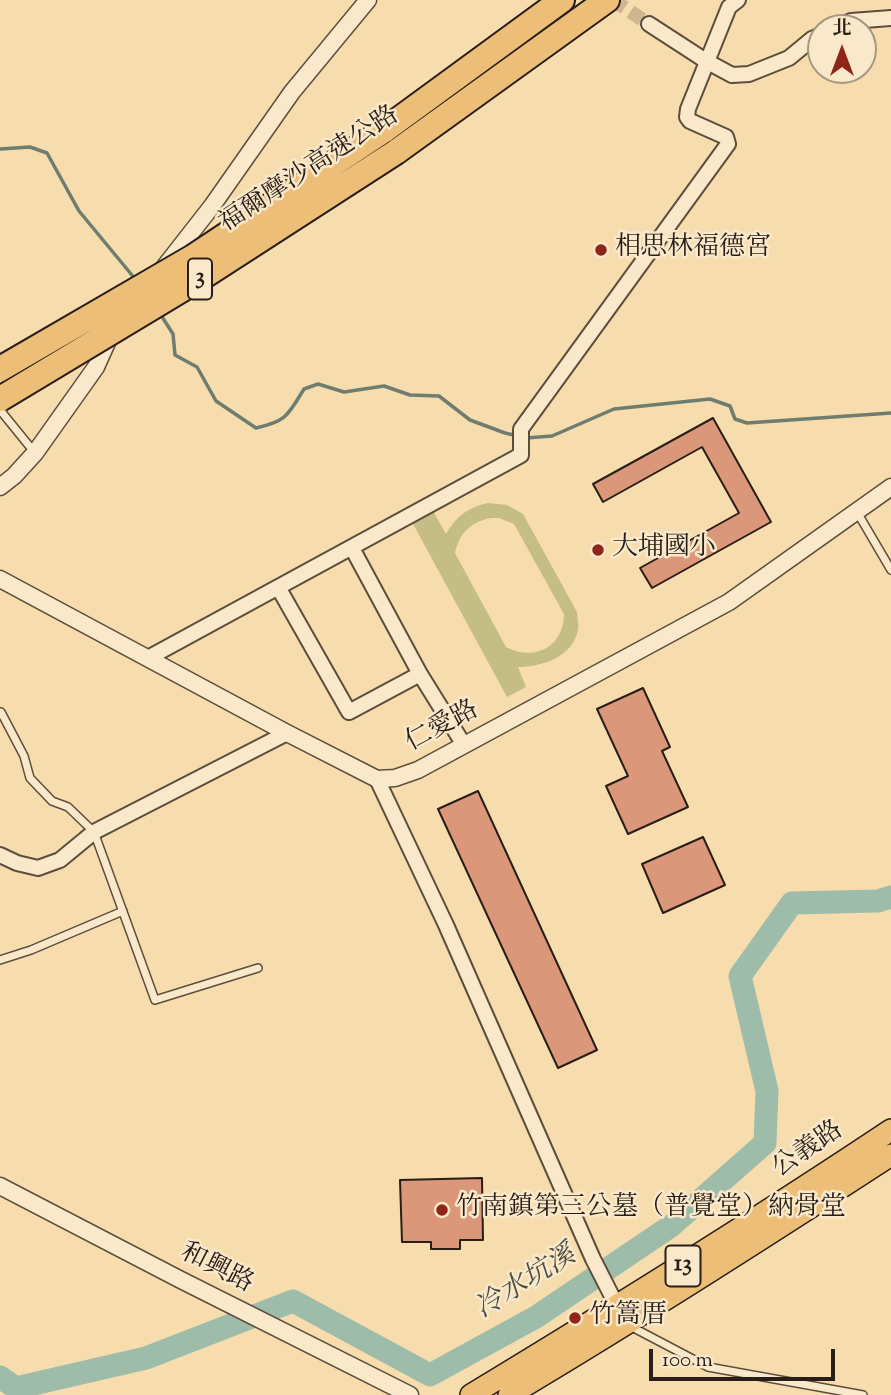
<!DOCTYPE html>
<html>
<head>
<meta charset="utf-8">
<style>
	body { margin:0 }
	#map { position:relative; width:891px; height:1395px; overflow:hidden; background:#f7dcae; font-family:"Sorts Mill Goudy","Noto Serif TC",serif }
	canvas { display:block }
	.north { position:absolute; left:807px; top:14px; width:70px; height:70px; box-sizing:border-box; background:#fae8ca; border:2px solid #a69782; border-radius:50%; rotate:0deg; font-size:19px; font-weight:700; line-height:28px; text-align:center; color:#281e17 }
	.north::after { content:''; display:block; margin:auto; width:24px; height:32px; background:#8f2418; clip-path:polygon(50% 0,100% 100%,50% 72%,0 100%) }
	.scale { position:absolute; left:649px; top:1349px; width:186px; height:32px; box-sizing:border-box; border:4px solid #281e17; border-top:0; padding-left:9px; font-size:21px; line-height:24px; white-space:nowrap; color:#281e17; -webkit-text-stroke:5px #fae8ca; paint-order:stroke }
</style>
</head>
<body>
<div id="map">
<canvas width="891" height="1395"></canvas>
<div class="north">北</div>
<div class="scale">100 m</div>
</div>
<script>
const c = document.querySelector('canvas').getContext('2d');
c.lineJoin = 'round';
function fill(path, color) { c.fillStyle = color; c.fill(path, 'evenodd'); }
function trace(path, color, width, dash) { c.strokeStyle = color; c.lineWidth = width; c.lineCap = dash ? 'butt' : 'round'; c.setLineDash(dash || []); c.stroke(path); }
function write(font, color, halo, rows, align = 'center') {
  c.font = font + ' "Sorts Mill Goudy","Noto Serif TC",serif'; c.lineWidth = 5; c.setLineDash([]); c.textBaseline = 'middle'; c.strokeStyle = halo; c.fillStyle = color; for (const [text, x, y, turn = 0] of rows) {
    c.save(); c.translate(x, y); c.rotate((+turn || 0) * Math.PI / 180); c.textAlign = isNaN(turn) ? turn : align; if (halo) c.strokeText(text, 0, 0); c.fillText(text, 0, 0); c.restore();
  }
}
fill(new Path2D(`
	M488,503l19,2 16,9 54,98c0,6 2,12 1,18 -5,27 -37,37 -60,37l8,20 -19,10 -95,-175 21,-11 13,23c10,-18 23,-27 42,-31zM491,518h8l15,6 50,90c0,33 -30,48 -58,33l-51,-94c4,-20 16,-31 36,-35z`), '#c4be85');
trace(new Path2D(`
	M0,149l30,-2 17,6 32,58 57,69
	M159,312l14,22 2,21 22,12 19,34 40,27c31,-7 32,-13 48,-39l14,-5 26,8 40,-6 26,9 29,1 31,24 35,13 13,3
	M526,438l26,-2 62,-27 96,-10 20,7 5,13 12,4 144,-10`), '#6e7d6f', 3.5);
trace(new Path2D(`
	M0,1377l16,11 130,-30 147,-57 137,74 106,-58 135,-91 94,-83 2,-52 -27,-115 52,-73 86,-2 13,-4`), '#9dbca9', 23);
const building = new Path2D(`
	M713,418l58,104 -119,66 -12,-20 99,-55 -37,-66 -99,55 -10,-18z
	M643,688l27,59 -8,4 26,56 -60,27 -22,-48 22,-10 -31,-67z
	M478,791l119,259 -39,18 -120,-259z
	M703,837l22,48 -62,28 -21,-49z
	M482,1178l1,62h-23v9h-29v-7h-29l-2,-62z`);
fill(building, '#da977a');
trace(building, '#281e17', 2);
trace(new Path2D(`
	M613,0l36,24`), '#ceb690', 14, [14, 7]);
const service = new Path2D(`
	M0,410l35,43
	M857,512l34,58
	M0,712h1l23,44 6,22 22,23 16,6 26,25 61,168 103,-32
	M0,960l31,-10 92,-39
	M630,1326l78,41 155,28`);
const minor = new Path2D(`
	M649,24l57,37 26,14 17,-1 40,-16 23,-19 9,-4
	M836,28l15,-7 40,-3
	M352,548l68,126 44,71
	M278,587l71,125 71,-38
	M148,658l373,-203v-26l207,-285 -2,-7 -36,-16 -3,-4 1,-8 41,-102 9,-7
	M377,779l69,146 147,334 28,55
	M0,855l17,8 21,5 22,-8 34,-28 193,-99`);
const tertiary = new Path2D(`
	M162,270l50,-64 80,-114 76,-92
	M0,487l14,-11 21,-23 61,-86 13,-29 5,-6
	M0,579l287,154 90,46 18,-1 23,-8 311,-168 162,-115
	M0,1186l181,94 229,115`);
const primary = new Path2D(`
	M471,1395c142,-86 282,-173 420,-265
	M509,1395c130,-77 256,-158 382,-240`);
const motorway = new Path2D(`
	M383,131l179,-131
	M396,152l211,-152`);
trace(service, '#5c4e3d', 10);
trace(minor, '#5c4e3d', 18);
trace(tertiary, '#5c4e3d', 19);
trace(primary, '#281e17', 24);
trace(motorway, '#281e17', 28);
trace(service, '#fae8ca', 7);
trace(minor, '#fae8ca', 14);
trace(tertiary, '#fae8ca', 16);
trace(primary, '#ecbe77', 21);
trace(motorway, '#ecbe77', 24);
const motorwayBridge = new Path2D(`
	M0,369l193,-112 190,-126
	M0,399l201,-121 195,-126`);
trace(motorwayBridge, '#281e17', 28, []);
trace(motorwayBridge, '#ecbe77', 24);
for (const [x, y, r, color] of [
	[601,250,7,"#8f2418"],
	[598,550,7,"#8f2418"],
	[442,1210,7,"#8f2418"],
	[575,1318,7,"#8f2418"]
]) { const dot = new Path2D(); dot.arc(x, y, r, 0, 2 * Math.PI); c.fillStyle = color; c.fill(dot); trace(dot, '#fae8ca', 2.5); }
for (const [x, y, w] of [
	[200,279,24],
	[683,1266,35]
]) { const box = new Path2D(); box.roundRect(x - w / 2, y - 20.5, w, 41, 5); c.fillStyle = '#fae8ca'; c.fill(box); trace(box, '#281e17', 2); }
write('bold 24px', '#281e17', null, [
	["3",200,279],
	["13",683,1266]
]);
write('26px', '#281e17', '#fae8ca', [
	["福爾摩沙高速公路",310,171,-33],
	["仁愛路",443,728,-28],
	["公義路",809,1151,-34],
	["和興路",216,1270,27]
]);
write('26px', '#281e17', '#fae8ca', [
	["相思林福德宮",615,250],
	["大埔國小",612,550],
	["竹南鎮第三公墓（普覺堂）納骨堂",456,1210],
	["竹篙厝",589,1318]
], 'left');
write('italic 28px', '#4b4d43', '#fae8ca', [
	["冷水坑溪",527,1284,-32]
]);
</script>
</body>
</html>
